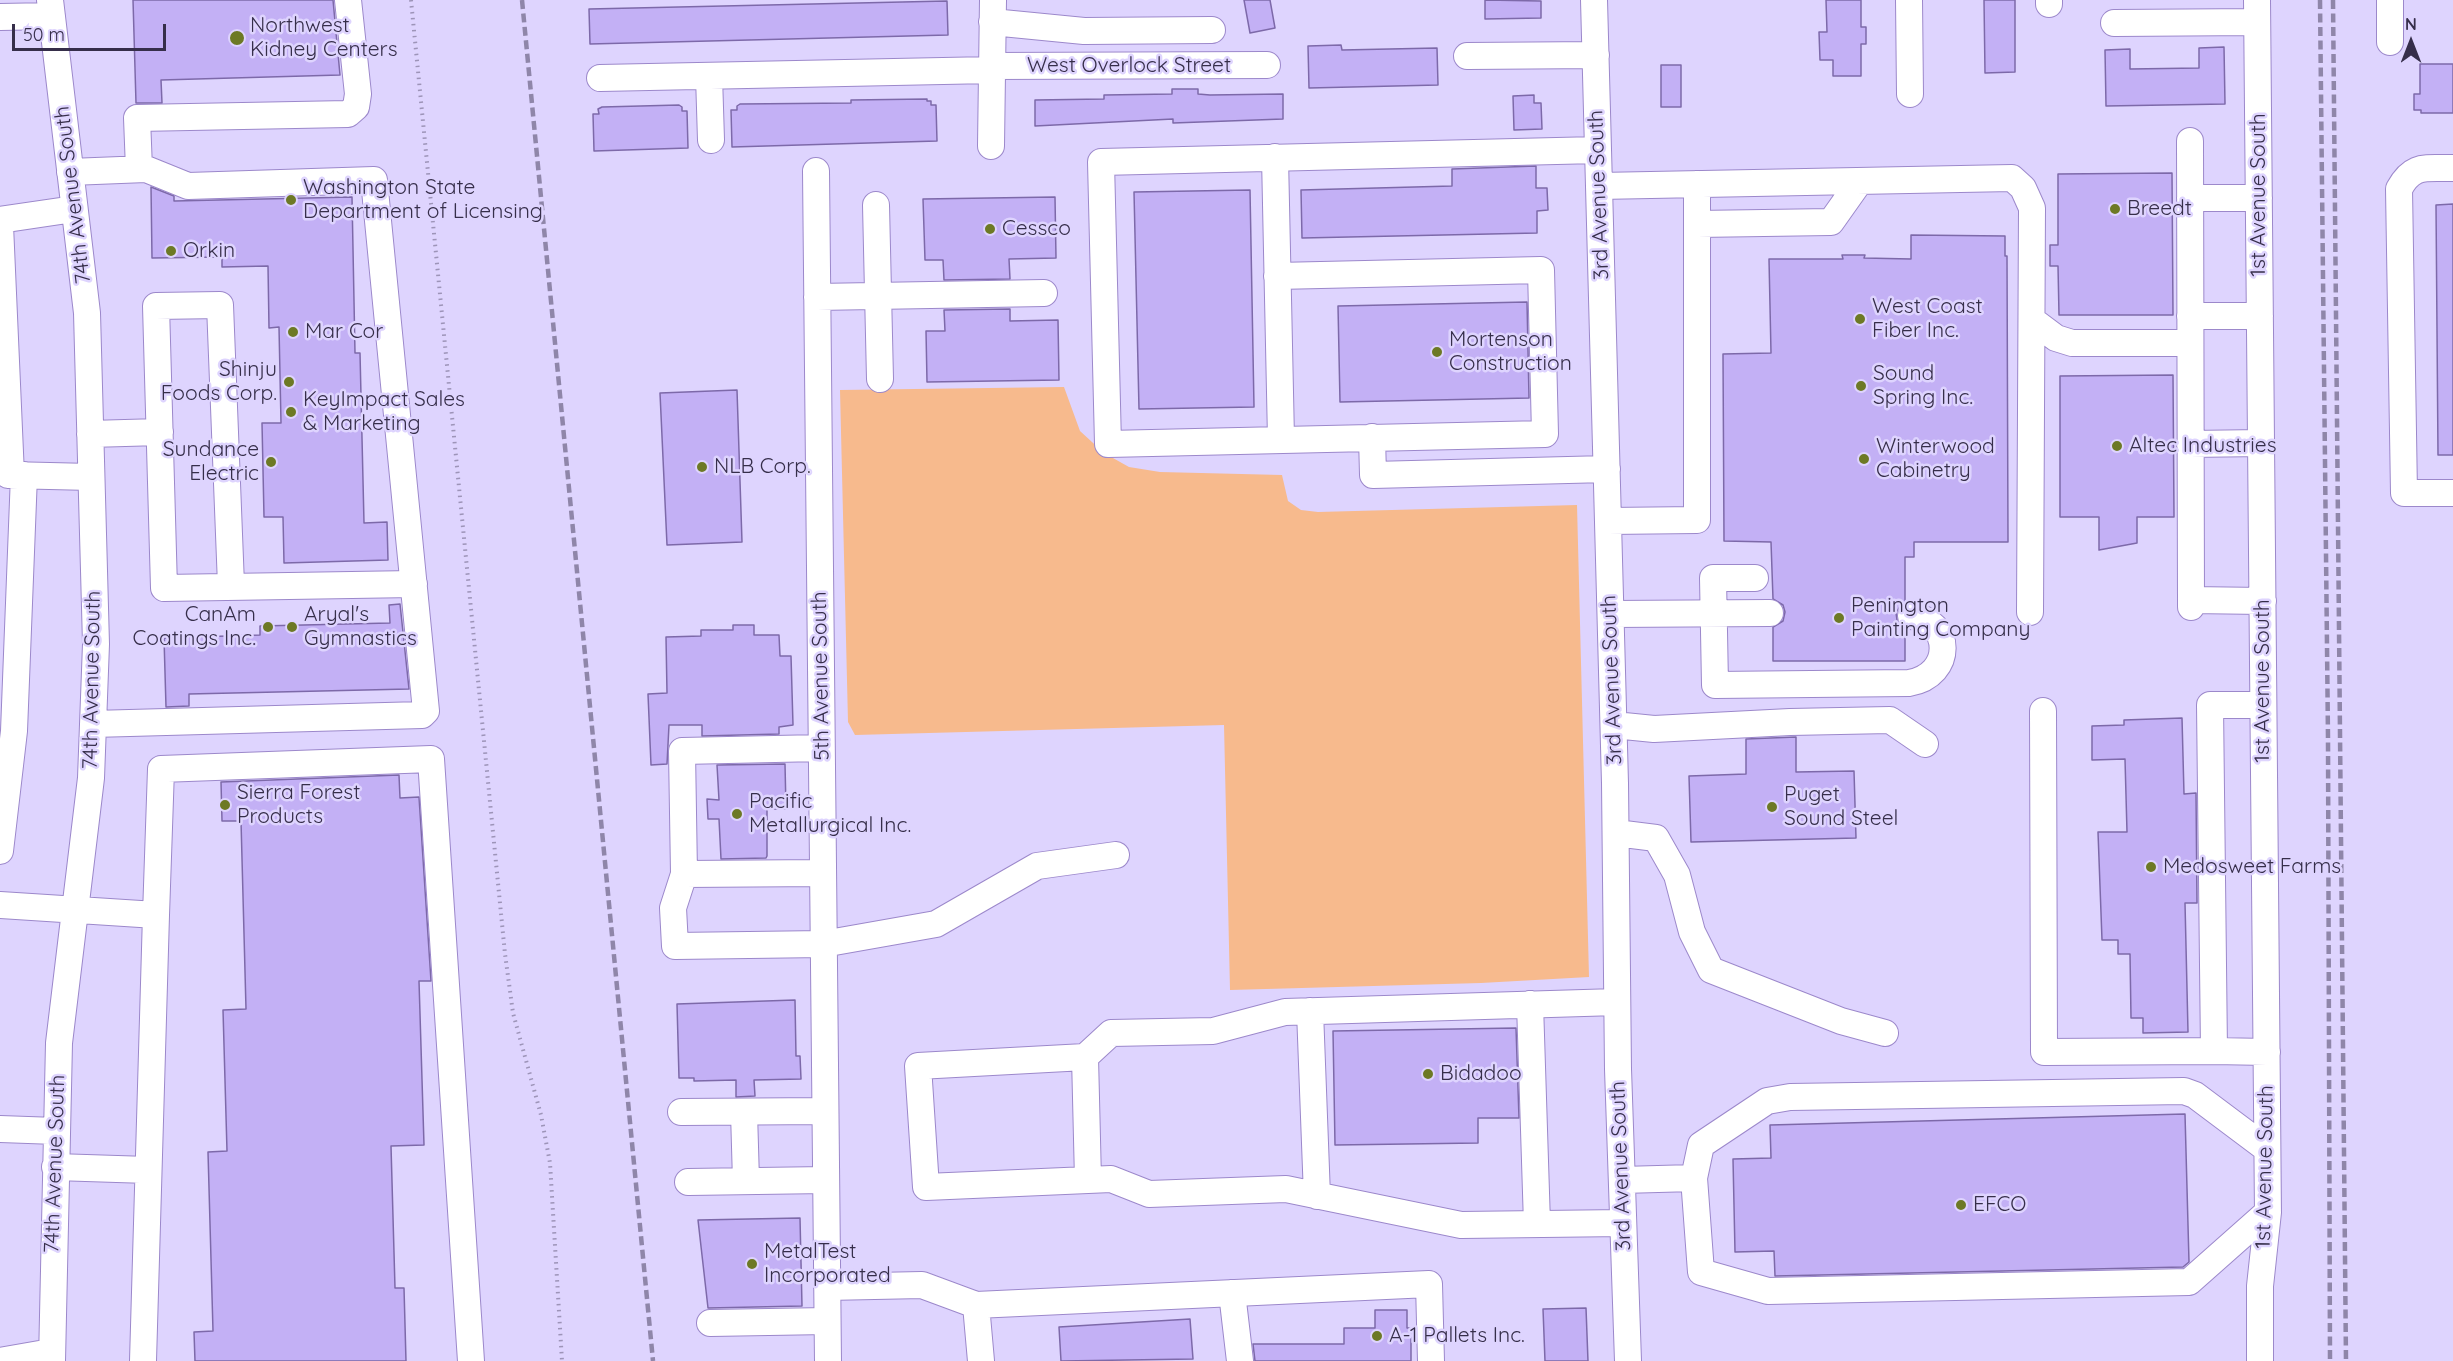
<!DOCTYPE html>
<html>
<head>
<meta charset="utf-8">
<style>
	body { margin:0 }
	#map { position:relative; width:2453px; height:1361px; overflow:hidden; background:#ded4fe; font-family:Quicksand,sans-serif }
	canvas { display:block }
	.north { position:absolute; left:2381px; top:12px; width:60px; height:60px; -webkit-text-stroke:4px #ded4fe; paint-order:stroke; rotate:0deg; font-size:16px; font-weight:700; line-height:24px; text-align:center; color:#362e4a }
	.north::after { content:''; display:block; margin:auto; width:21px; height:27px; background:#362e4a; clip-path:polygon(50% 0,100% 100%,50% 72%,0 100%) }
	.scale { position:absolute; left:12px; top:24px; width:154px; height:27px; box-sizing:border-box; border:3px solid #362e4a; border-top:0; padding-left:8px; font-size:18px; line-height:21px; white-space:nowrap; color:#362e4a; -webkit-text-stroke:4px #ded4fe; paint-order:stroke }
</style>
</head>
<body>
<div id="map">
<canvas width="2453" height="1361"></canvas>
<div class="north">N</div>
<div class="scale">50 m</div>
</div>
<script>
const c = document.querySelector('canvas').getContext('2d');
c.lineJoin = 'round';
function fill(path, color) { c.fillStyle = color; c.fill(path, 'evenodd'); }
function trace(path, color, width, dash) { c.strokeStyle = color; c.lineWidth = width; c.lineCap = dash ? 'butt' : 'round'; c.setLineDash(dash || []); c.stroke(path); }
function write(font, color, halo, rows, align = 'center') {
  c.font = font + ' Quicksand,sans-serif'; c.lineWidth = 5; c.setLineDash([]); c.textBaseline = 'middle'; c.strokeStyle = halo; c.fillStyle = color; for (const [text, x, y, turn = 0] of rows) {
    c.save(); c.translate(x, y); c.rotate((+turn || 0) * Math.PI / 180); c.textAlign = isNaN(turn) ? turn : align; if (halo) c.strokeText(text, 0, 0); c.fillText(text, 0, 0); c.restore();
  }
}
fill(new Path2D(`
	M1064,387l16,44 24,22 25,14 31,5 122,3 6,26 13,9 17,2 259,-7 12,472 -108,6 -251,7 -6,-265 -369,10 -7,-13 -8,-332z`), '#f7ba8d');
const building = new Path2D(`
	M133,0h200l7,75 -179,5 1,23h-26z
	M1244,0h26l5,28 -25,5z
	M1485,0l56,1v17l-56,1z
	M1826,0h35v27h5v17h-5v32h-28v-16h-13l-1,-28h8z
	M1984,0h31v72l-30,1z
	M947,1l1,34 -358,9 -1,-35z
	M1341,45l1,5 95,-2 1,37 -129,3 -1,-42z
	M2224,47l1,57 -119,2 -1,-56 25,-1v20l69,-1v-20z
	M2420,64h33v49h-32v-3h-7v-16h6z
	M1661,65h20v42h-20z
	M1172,89h26v5l12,1 73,-1v25l-110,4v-4l-138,7v-26l69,-1v-4l68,-1z
	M1534,95v8h7l1,26 -28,1 -1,-34z
	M927,99v2h4v4h5l1,36 -205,6 -1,-37h6v-4l3,-2 111,-1v-3z
	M679,105l3,2v4h5l1,37 -94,3 -1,-37h6l-1,-5 4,-2z
	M1536,166v22h11l1,22 -11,1v22l-235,5 -1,-48 151,-4v-17z
	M2172,173l1,142h-114l-1,-49h-8v-21h8v-71z
	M151,187l23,9v5l178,-4 3,156h5l4,170 23,-1 1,38 -104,3 -1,-46h-19l-2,-94h19l-2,-96 -10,1 -1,-62 -46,1v-10l-70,1z
	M1250,190l4,217 -115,2 -5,-217z
	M1055,197l1,61 -47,1 1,20 -66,1 -1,-20h-18l-2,-61z
	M2453,204v251h-15l-2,-250z
	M1911,235l94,1v20h2l1,286h-94v15h-9v46l-5,3 -4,7 1,7 8,9v32h-132v-34l10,-6 2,-9 -2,-7 -10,-6 -2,-57 -47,-1 -1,-187 48,-1 -2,-94h74l-1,-4h23l-1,3 47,1z
	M1527,302l2,96 -189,4 -2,-96z
	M1010,309v12l48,-1 1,60 -132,2 -1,-51h19l-1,-21z
	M2173,375l1,142h-37v26l-38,7v-33h-39v-141z
	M737,390l5,152 -75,3 -7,-152z
	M400,604l9,85 -220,5v12l-23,1 -2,-69 96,-3v-9l130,-3 -1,-18z
	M733,625h21v10h25l1,21h11l2,69 -14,2v7l-77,2v-11h-33l-2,39 -16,1 -3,-71 19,-1 -1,-56 35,-1v-6h32z
	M2182,718l2,76 12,-1 1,110h-12l3,129 -45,1v-15h-12l-1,-64h-12v-14h-16l-4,-108h29l-2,-73 -33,1v-34l32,-1v-5z
	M1796,737v35l58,-1 2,67 -165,4 -2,-66 57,-2v-35z
	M785,764l1,45h-19v47l-1,2 -45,1 -2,-40h-11l-1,-20 12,1 -2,-35z
	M399,775l1,23 19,-1 12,184h-12l5,164 -33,1 4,142h9l2,73h-211l-1,-29 19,-1 -5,-179 19,-1 -4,-141 23,-1 -5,-188h-19l-1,-39z
	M795,1000l1,56h4l1,23 -47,1 1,16 -19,1v-17l-42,1v-3h-15l-2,-74z
	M1516,1028l3,90h-41v25l-143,2 -2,-114z
	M2185,1114l4,148 -6,5 -408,9 -1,-25 -39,1 -2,-93 38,-1 -1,-33z
	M800,1218l2,88 -94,2 -10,-88z
	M1586,1308l2,53h-43l-2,-52z
	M1375,1310h32v18h4v33h-156l-2,-17h91v-16h31z
	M1190,1319l3,40 -132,2 -2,-34z`);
fill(building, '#c3b0f5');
trace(building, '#7d69a9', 1.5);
const minor = new Path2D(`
	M50,0l37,313 9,331 -5,134 -32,265 -7,318
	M1594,0l21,783 3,286 10,292
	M1909,0l1,94
	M2049,0v4
	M2257,0l11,1212 -8,74v75
	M2390,0v42
	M0,17l52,-1
	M992,22l92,9 128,-1
	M2114,23l143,-1
	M1467,56l129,-1
	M992,66l275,-1
	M709,76l2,64
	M600,78l392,-8
	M2190,141l1,466
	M991,146l2,-146
	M1275,157l6,282
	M2453,168c-27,1 -40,-5 -54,21l5,304h49
	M139,169l-2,-51 211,-4 8,-7 2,-13 -10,-94
	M816,171l12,1190
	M70,172l76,-3 42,17 186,-6 52,531 -4,4 -329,9
	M1599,186l413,-8 11,10 9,20 -2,404
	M2190,198h69
	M876,205l4,174
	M0,220l74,-11
	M1697,224l134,-2 29,-41
	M0,225l11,250
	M1277,276l264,-6 4,164 -437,10 -7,-282 497,-12
	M817,297l227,-4
	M2190,316h70
	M2032,320l24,18 16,5h118
	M90,434l70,-2
	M1372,437l1,38 234,-6
	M2190,444l71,-1
	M8,475l83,2
	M1608,521l89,-1v-336
	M1755,578h-42l2,107 194,-2c46,-8 43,-63 2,-67
	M231,585l-11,-280 -64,1 8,282 250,-4
	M2191,600l72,1
	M1611,614l159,-1
	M2263,705h-53l4,346 53,1
	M2043,711l1,341 170,-1
	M1614,725l40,4 136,-7 100,-2 35,24
	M1616,833l40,5 21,37 15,57 19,38 130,51 44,12
	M0,851l14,-120 10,-256
	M823,873l-139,1 -11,34 2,38 148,-2 113,-20 101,-58 79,-11
	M684,874l-2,-123 139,-3
	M0,905l156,10 -13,446
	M156,915l5,-146 270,-10 40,602
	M1617,1002l-332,10 -72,19 -102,2 -26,24 -167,9 8,121 185,-8 38,15 137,-5 175,36 162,-2
	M1530,1004l7,220
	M1310,1011l7,185
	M1085,1057l3,123
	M681,1112l144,-1
	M744,1112l2,69
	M0,1129l56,2
	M55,1167l93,3
	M1694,1178l7,94 67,19 421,-9 79,-70
	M1622,1180l72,-2 7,-33 66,-44 23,-4 394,-6 11,4 72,54
	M688,1182l138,-2
	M827,1287l95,-2 54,20 453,-21 2,77
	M1232,1293l8,68
	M976,1305l5,56
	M710,1323l117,-2
	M0,1361l51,-9`);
trace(minor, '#9c88cb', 28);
trace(new Path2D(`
	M411,0l94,954 8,59 28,102 9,48 12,198`), '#9d94b8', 4, [1.5, 4.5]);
trace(minor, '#fff', 26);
trace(new Path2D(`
	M522,0l131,1361
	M2320,0l8,738 2,623
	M2333,0l13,1361`), '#8f86a9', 4.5, [9, 4.5]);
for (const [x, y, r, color] of [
	[237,38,8,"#6d7925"],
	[291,200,6,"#6d7925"],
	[2115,209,6,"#6d7925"],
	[990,229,6,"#6d7925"],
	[171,251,6,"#6d7925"],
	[1860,319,6,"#6d7925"],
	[293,332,6,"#6d7925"],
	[1437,352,6,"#6d7925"],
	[289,382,6,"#6d7925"],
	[1861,386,6,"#6d7925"],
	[291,412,6,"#6d7925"],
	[2117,446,6,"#6d7925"],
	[1864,459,6,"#6d7925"],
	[271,462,6,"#6d7925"],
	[702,467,6,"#6d7925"],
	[1839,618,6,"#6d7925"],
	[268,627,6,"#6d7925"],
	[292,627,6,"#6d7925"],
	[225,805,6,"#6d7925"],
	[1772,807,6,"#6d7925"],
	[737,814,6,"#6d7925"],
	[2151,867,6,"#6d7925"],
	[1428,1074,6,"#6d7925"],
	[1961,1205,6,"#6d7925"],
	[752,1264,6,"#6d7925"],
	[1377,1336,6,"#6d7925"]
]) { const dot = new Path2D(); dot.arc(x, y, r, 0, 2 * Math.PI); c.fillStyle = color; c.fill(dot); trace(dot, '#ded4fe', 2); }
write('21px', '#362e4a', '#ded4fe', [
	["Northwest",250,26],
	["Kidney Centers",250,50],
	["Washington State",303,188],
	["Department of Licensing",303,212],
	["Breedt",2127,209],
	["Cessco",1002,229],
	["Orkin",183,251],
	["West Coast",1872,307],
	["Fiber Inc.",1872,331],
	["Mar Cor",305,332],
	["Mortenson",1449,340],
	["Construction",1449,364],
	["Shinju",277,370,"right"],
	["Foods Corp.",277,394,"right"],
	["Sound",1873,374],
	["Spring Inc.",1873,398],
	["KeyImpact Sales",303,400],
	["& Marketing",303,424],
	["Altec Industries",2129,446],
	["Winterwood",1876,447],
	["Cabinetry",1876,471],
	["Sundance",259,450,"right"],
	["Electric",259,474,"right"],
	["NLB Corp.",714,467],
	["Penington",1851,606],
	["Painting Company",1851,630],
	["CanAm",256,615,"right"],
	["Coatings Inc.",256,639,"right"],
	["Aryal's",304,615],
	["Gymnastics",304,639],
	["Sierra Forest",237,793],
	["Products",237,817],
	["Puget",1784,795],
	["Sound Steel",1784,819],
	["Pacific",749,802],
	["Metallurgical Inc.",749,826],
	["Medosweet Farms",2163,867],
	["Bidadoo",1440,1074],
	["EFCO",1973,1205],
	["MetalTest",764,1252],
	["Incorporated",764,1276],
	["A-1 Pallets Inc.",1389,1336]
], 'left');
write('21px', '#362e4a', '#ded4fe', [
	["West Overlock Street",1129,66],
	["74th Avenue South",73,195,-97],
	["3rd Avenue South",1599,195,-92],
	["1st Avenue South",2259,195,-90],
	["5th Avenue South",821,676,-91],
	["74th Avenue South",92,680,-89],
	["3rd Avenue South",1612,680,-92],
	["1st Avenue South",2263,681,-90],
	["74th Avenue South",55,1164,-88],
	["3rd Avenue South",1621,1166,-92],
	["1st Avenue South",2265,1167,-89]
]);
</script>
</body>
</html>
